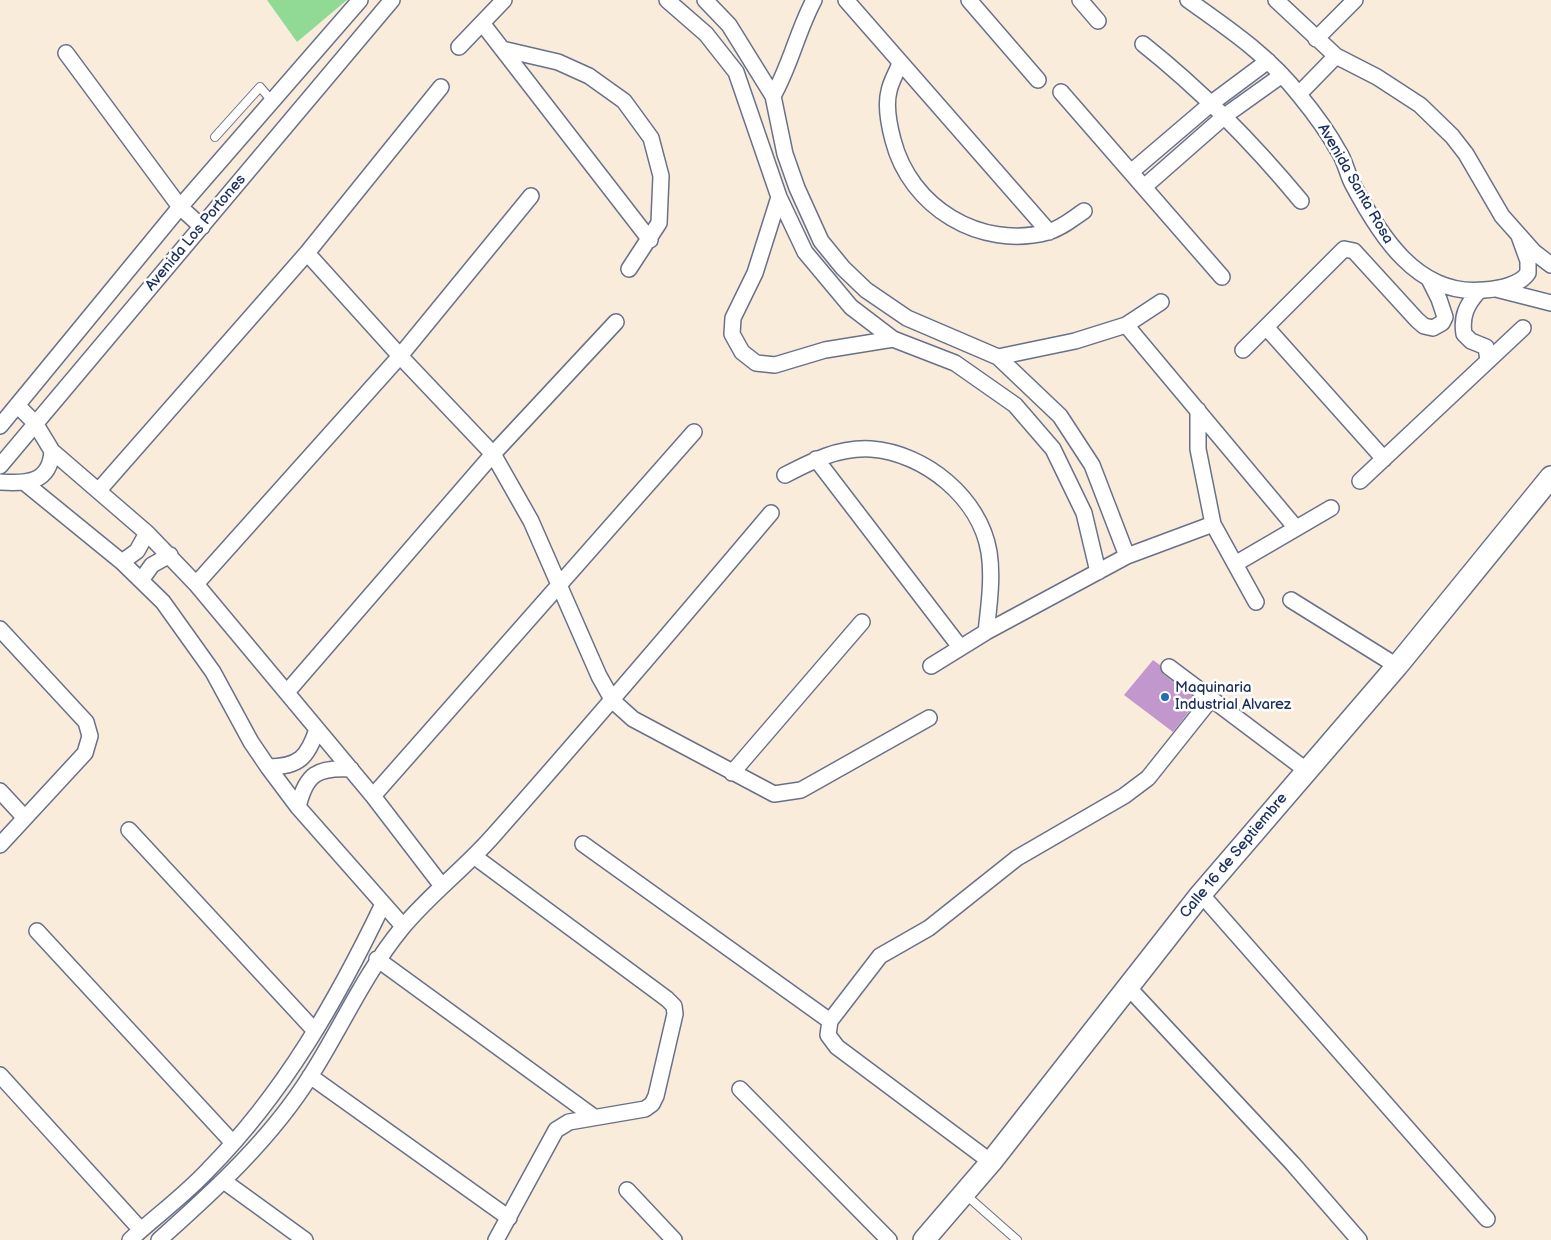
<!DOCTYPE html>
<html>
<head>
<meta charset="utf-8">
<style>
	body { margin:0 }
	canvas { display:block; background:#f9ecdb }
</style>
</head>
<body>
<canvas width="1551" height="1240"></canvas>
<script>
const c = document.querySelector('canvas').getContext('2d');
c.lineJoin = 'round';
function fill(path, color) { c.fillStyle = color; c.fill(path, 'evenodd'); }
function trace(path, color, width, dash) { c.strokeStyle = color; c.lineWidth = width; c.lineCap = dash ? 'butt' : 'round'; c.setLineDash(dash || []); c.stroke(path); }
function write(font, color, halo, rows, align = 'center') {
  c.font = font + ' "Balsamiq Sans",sans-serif'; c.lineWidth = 5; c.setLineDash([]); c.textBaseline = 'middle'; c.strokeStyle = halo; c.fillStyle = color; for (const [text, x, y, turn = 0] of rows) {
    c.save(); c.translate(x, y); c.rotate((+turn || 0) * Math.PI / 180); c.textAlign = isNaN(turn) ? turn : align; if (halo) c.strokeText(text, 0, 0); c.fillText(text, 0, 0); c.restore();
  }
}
fill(new Path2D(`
	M267,0h80l-50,42z`), '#90da96');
fill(new Path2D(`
	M1153,660l7,5 3,9 35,26 -25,32 -49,-37z`), '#c197ce');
const lane = new Path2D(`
	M215,137l45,-50 12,14
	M966,1195l51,45`);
const street = new Path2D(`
	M667,0l39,34 30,38 43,125 26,55 46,55 42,32 62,24 60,42 38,44 31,64 14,59
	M705,0l24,25 44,71 12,58 12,34 24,53 22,27 23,22 41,28 91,39 62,59 32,49 35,91
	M846,0l203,232
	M969,0l69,80
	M1080,0l18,21
	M1188,0c41,29 81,56 112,96 14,17 28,36 39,56 6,9 8,21 13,31 27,51 65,114 132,107 15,-1 36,-5 44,-17v-12l-9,-25
	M1276,0l60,56 41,21 43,28 32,31 14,18 36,62 32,36 17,13
	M482,23l168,217
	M1316,39l39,-39
	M1143,44c59,47 110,99 158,157
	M459,47l45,-47
	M502,49l56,13 31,14 35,25 27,37 10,38 -2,47 -30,46
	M66,53l114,154 22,20
	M900,63c-3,9 -9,18 -11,28 -4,15 0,34 4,49 17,67 87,110 155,92 14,-4 24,-13 36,-21
	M1061,92l161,185
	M1299,94l37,-38
	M773,96c18,-32 24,-64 41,-96
	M1131,172l82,-70 55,-41
	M1144,187l82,-72 56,-40
	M779,197l-24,76 -22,45 -1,16 10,18 14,11 19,2 50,-15 68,-11
	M307,253l93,103 93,98 38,67 68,155 14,25 20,18 141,75 27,-4 128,-72
	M1496,289l55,14
	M1479,291c-12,13 -18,25 -15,43l7,7 15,6 2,14
	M1126,325l170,203
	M1266,327l118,132
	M1243,350l101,-101 10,2 63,69 7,6 9,2 9,-5 3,-6 -6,-18 -10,-20
	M998,357l77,-16 51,-16 35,-23
	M17,405l18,18 17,28 95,82 49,51 177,212 69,90
	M1198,410v39l15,75 43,78
	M0,426l180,-219 180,-207
	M816,459l144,188
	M0,466l392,-466
	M785,475c27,-14 54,-28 86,-26 54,4 109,49 118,103 4,25 0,54 -3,80
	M1360,481l163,-153
	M0,482c27,2 50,1 52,-31
	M25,483l97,79 41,40 50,70 38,70 17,25 30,40 105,119
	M99,490l208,-237 134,-166
	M122,562l15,-11 10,-18
	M1235,564l96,-56
	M142,579l10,-14 18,-10
	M196,584l204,-228 131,-160
	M1291,600l106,66
	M0,629l86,93 4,14 -5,17 -85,92
	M931,666l55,-34 141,-76 86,-32
	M1169,667l137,103
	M287,692l206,-238 123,-132
	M268,767c31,0 40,-10 49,-38
	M732,773l130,-151
	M0,791l25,27
	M373,796l321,-364
	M298,807c8,-33 19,-40 53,-38
	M129,830l186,201
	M583,844l247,177
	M475,857l192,142 7,7 1,8 -19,82 -4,8 -7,5 -76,13 -13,8 -60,110
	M1201,894l286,325
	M37,931l196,212
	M377,959l217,158
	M1128,987l165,177 66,76
	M0,1075l141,155
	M310,1076l199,142
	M740,1089l149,151
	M991,1162l-154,-115 -9,-12 2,-14 50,-65 49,-28 88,-70 107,-62 24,-18 63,-79
	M225,1182l80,58
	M627,1190l47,50
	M130,1240c26,-24 55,-45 79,-71 75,-76 128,-169 174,-265
	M159,1240c56,-50 112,-101 152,-165 31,-49 54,-102 91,-147 27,-33 62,-59 91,-92 94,-106 186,-214 278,-323`);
const secondary = new Path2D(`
	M924,1240l67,-78 210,-268 196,-228 154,-189`);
trace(lane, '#69718a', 10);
trace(street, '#69718a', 18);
trace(secondary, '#69718a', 24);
trace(lane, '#fff', 8);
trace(street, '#fff', 15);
trace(secondary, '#fff', 21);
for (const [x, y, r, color] of [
	[1165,697,5,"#1f6fb2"]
]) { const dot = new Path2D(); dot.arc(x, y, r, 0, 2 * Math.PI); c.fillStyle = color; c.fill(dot); trace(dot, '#fff', 2); }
write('15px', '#1b2f5e', '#fff', [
	["Avenida Santa Rosa",1355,184,60],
	["Avenida Los Portones",196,233,-50],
	["Calle 16 de Septiembre",1234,856,-50]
]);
write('15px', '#1b2f5e', '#fff', [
	["Maquinaria",1175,688],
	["Industrial Alvarez",1175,705]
], 'left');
</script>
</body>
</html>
